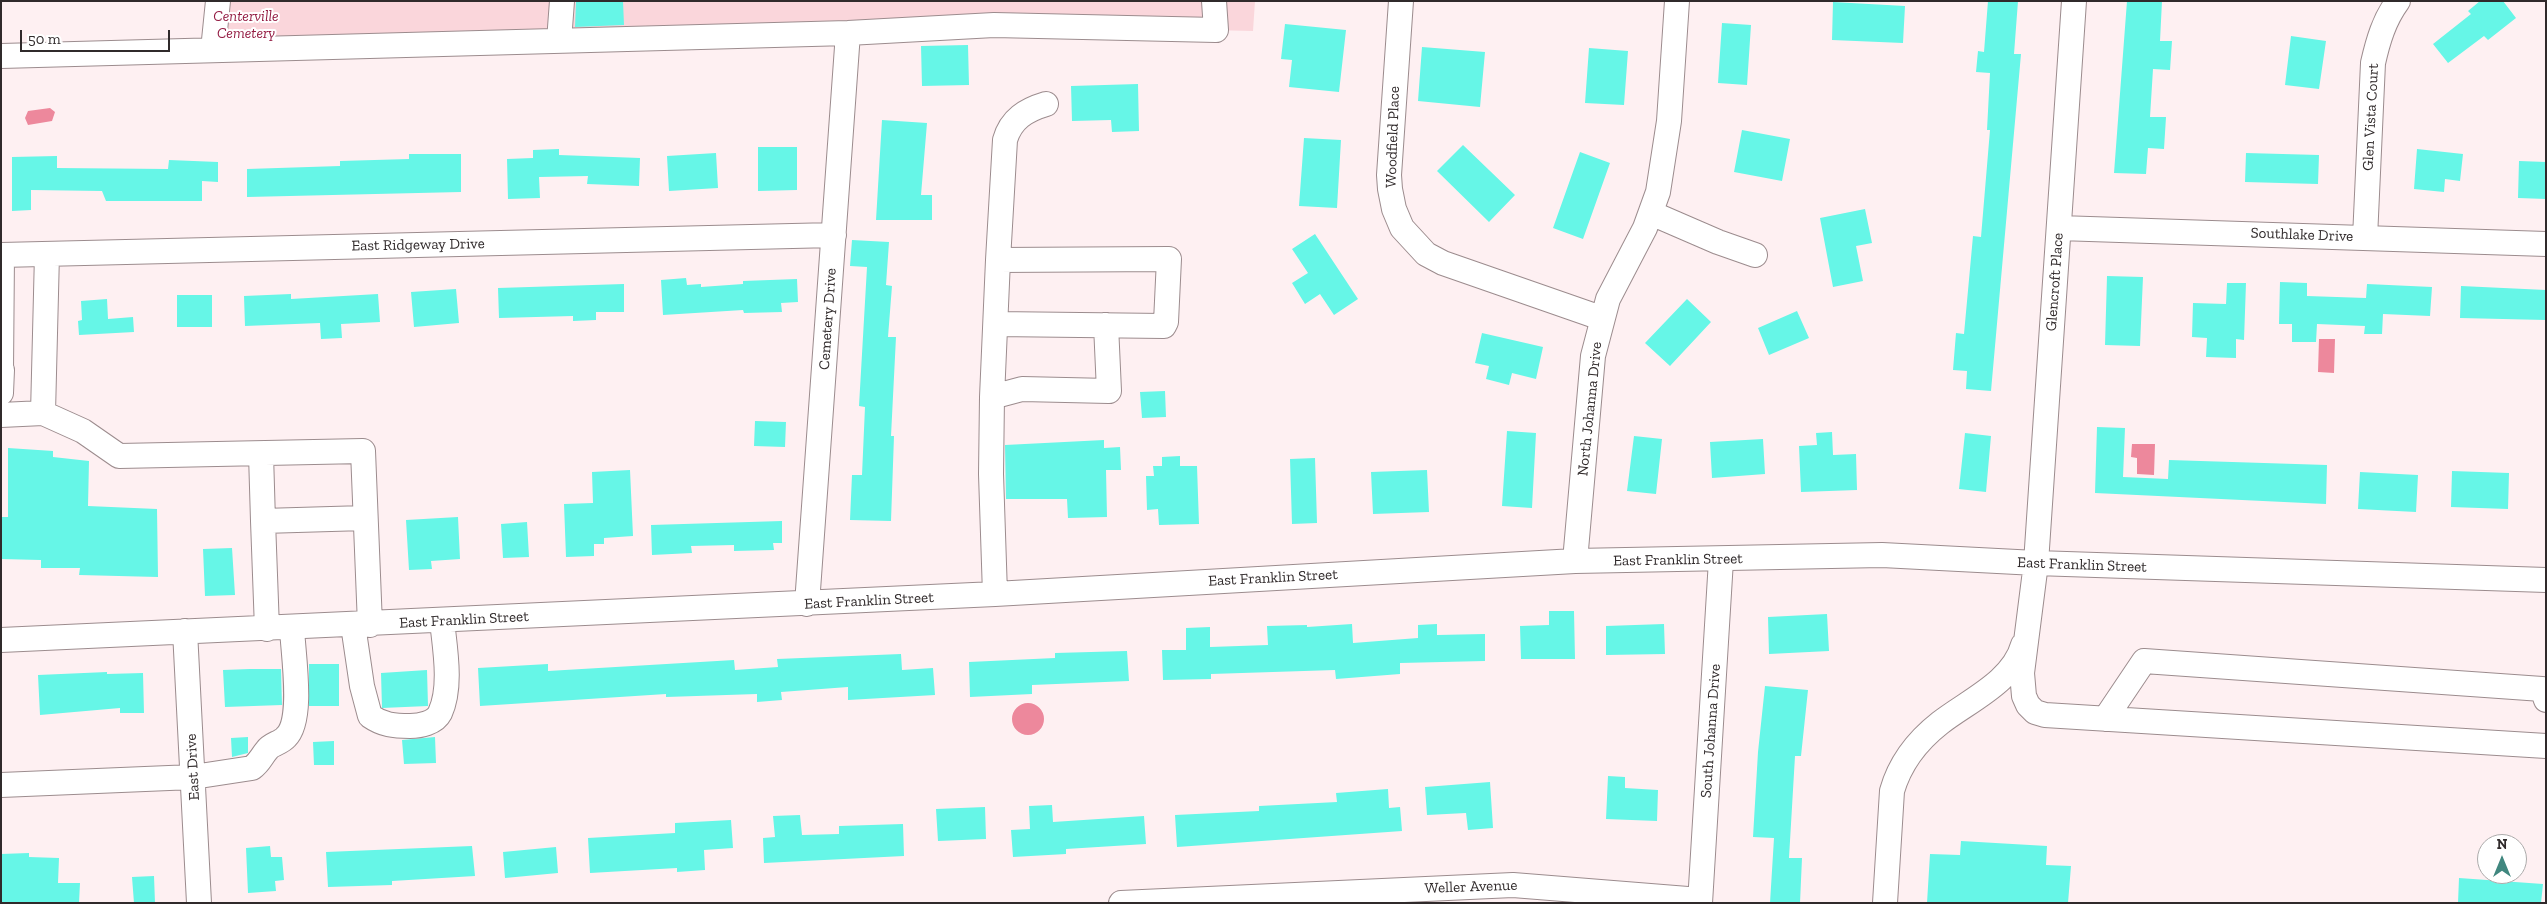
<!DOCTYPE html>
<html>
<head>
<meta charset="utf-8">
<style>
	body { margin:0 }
	#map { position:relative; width:2547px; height:904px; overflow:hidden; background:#fef0f2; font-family:"Zilla Slab",serif }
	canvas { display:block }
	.frame { position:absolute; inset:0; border:2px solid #302a2b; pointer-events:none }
	.north { position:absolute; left:2477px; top:834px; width:50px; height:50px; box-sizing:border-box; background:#fff; border:1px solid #acaaaa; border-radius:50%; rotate:0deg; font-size:14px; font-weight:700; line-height:20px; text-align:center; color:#302a2b }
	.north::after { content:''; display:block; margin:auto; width:18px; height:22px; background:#40877f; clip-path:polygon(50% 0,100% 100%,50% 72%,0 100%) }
	.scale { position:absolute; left:20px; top:30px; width:150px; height:22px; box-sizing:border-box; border:2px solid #302a2b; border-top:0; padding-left:6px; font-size:15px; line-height:18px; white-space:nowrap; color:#302a2b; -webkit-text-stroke:4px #fff; paint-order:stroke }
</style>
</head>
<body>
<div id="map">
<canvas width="2547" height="904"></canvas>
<div class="frame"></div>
<div class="north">N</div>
<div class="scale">50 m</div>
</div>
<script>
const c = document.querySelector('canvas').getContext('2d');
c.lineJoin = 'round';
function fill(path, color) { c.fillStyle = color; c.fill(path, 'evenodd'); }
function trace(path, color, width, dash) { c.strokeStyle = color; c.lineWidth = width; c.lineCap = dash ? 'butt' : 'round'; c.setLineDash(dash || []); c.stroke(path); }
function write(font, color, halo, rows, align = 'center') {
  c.font = font + ' "Zilla Slab",serif'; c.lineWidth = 4; c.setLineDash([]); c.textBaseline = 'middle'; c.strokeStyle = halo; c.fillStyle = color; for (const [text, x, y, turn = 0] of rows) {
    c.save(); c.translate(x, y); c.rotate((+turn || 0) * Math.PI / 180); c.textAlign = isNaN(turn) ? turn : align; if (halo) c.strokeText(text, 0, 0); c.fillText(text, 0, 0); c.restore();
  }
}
fill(new Path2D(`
	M218,1h1037l-2,30 -259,-6 -781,25z`), '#fad6db');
fill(new Path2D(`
	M50,108l5,4 -3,9 -24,4 -3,-7 3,-7z
	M2319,339h16l-1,34 -16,-1z
	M2132,444h23l-1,31 -17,-1v-16l-6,-1z
	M1012 719a16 16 0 1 1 32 0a16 16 0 1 1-32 0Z`), '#ed889c');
fill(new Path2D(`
	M584,1h39l1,24 -49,2 1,-25z
	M1988,1h30l-4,53h7l-30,337 -25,-2 1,-18 -14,-1 3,-37 8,1 9,-98 8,1 9,-107h-3l3,-57 -14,-1 2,-21 6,1z
	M2127,1h35l-2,40h12l-2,29 -17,-1 -3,48h16l-2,32 -16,-1 -2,26 -32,-1z
	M2480,1h23l13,17 -28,22 -4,-4 -36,27 -15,-19 38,-30 -3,-3z
	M1833,2l72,4 -2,37 -71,-3z
	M1722,23l29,2 -4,60 -29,-2z
	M1285,24l61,6 -7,62 -50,-5 3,-27 -11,-1z
	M2291,36l35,5 -7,48 -34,-4z
	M968,45l1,40 -47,1 -1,-40z
	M1422,47l63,5 -5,55 -62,-6z
	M1589,48l39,3 -4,54 -39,-2z
	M1138,84l1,47 -27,1 -1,-12 -39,1 -1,-35z
	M882,120l45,3 -6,72h11v25h-56z
	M1742,130l48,9 -8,42 -48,-9z
	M1304,138l37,2 -4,68 -38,-2z
	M1463,145l52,50 -26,27 -52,-51z
	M758,147h39v43l-39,1z
	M559,149v6l81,3 -1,28 -52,-2 1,-8 -49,1 1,21 -32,1 -1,-40 26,-1v-8z
	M2417,149l46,5 -3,27 -15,-2 -1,13 -30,-3z
	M1580,152l30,11 -27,76 -30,-11z
	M716,153l2,35 -49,3 -2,-35z
	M2246,153l73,2 -1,29 -73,-2z
	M409,154h52v38l-214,5v-28l93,-3v-5l69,-2z
	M57,156v12l111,1 1,-9 49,2v20l-16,-1v20h-96l-4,-10 -71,-1v20l-19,1v-54z
	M2519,161l27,1v37l-28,-1z
	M1865,209l7,34 -16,3 7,35 -30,6 -13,-69z
	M1315,234l43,65 -24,16 -14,-21 -15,10 -13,-21 16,-10 -16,-24z
	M852,240l37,2 -3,43 6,1 -4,51h8l-5,99h3l-3,85 -41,-1 2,-45h10l3,-68 -6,-1 8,-139 -17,-1z
	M2107,276l36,1 -3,69 -35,-1z
	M686,278l1,7 14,-1v3l42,-3v-3l54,-2 1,23 -17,1 1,9 -38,1 -1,-3 -80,5 -2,-35z
	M2280,282l27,1v13l59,2 1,-14 65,3 -2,29 -47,-2 -1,20h-18l1,-8 -48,-2 -1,18h-24v-18h-13z
	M2227,283h19l-2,57 -8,-1v19l-30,-1 1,-19 -15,-1 1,-34 33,1z
	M624,284v28h-28v8l-23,1v-5l-74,2 -1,-30z
	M2461,286l85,4v30l-86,-2z
	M456,289l3,34 -45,4 -3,-35z
	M291,294v5l87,-5 2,28 -39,2 1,14 -21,1 -1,-16 -75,3 -1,-30z
	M177,295h35v32h-35z
	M107,299l1,20 25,-2 1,15 -55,3 -1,-14 4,-1 -1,-19z
	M1687,299l24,23 -41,44 -25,-23z
	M1797,311l12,27 -40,17 -11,-27z
	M1482,333l61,14 -7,32 -24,-6 -3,12 -23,-6 3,-13 -14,-3z
	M1165,391l1,26 -24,1 -2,-26z
	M755,421l31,1 -1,25 -31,-1z
	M2097,427l28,1 -2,49 45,2 1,-19 158,5 -1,39 -231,-11z
	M1507,431l29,2 -4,75 -30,-2z
	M1832,432l1,23 23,-1 1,36 -56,2 -2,-46 18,-1 -1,-12z
	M1965,433l26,3 -5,56 -27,-3z
	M1634,436l28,3 -6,55 -29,-3z
	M1763,439l2,35 -53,4 -2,-36z
	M1104,440v8l16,-1 1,23h-15l1,47 -39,1 -1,-19h-61l-1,-54z
	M8,448l45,3v6l36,4 -1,45 69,3 1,68 -79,-2 1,-7h-39v-8l-40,-1v-42h7z
	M1180,456v10h17l2,58 -40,1 -1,-16 -11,1 -1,-34h8l-1,-10h9v-9z
	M1315,458l2,65 -25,1 -2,-65z
	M630,470l3,66 -29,2v6h-10v12l-28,1 -2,-53 29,-1 -1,-31z
	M1427,470l2,42 -56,2 -2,-42z
	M2452,471l57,2 -1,36 -57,-2z
	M2360,472l58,3 -2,37 -58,-3z
	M458,517l2,42 -29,2 1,8 -23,1 -3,-50z
	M782,521v22h-9l1,7 -40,1v-6l-43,1 1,7 -40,2 -1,-30z
	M527,522l2,35 -26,1 -2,-34z
	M232,548l3,47 -30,1 -2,-47z
	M1549,611h25l1,48h-54l-1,-33 29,-1z
	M1827,614l2,37 -60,3 -1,-37z
	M1352,624l1,19 65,-5v-13l19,-1v11l48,-1v27l-85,2v11l-64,5 -1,-9 -124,4v5l-48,1 -1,-30h24v-22l24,-1v20l58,-2 -1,-19 40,-1v2z
	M1664,624l1,30 -59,1v-29z
	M1127,651l2,30 -97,4v9l-62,3 -1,-35 86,-4v-5z
	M901,654l1,16 31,-2 2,27 -87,5v-13l-67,5 1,8 -25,2v-8l-91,3v-3l-186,12 -2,-38 70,-4v7l186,-11 1,10 43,-3 -1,-8z
	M309,664h30v42h-30z
	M250,669h31l1,36 -57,2 -2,-37z
	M427,670l1,36 -46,2 -1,-35z
	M107,672v2l36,-1 1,40h-24v-5l-80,7 -2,-40z
	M1765,686l43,4 -7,66h-6l-6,102h13l-2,45h-30l4,-65 -21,-1 5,-85z
	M248,737v16l-16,4 -1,-19z
	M435,737l1,26 -32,1 -2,-24z
	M334,741v24h-20l-1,-23z
	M1608,776l17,1v11l33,2 -1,31 -51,-2z
	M1490,782l3,46 -25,2 -2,-17 -39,2 -2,-28z
	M1388,789l1,19 11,-1 2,24 -225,16 -2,-32 84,-4v-5l78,-4 -1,-9z
	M1052,805l1,17 91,-6 2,28 -80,5v5l-53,3 -2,-27 19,-1 -1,-23z
	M985,807l1,32 -48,2 -2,-32z
	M800,815l2,20 37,-1v-8l64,-2 1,32 -140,7 -1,-25 12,-1 -2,-21z
	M731,820l2,28 -29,2 1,20 -28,2v-4l-87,5 -2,-35 87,-5v-10z
	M1961,841l86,5 -1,19 25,1 -3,37h-141l3,-49 30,1z
	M270,846l1,11h11l2,23 -9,1 1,10 -28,2 -2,-45z
	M472,846l3,30 -83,5v4l-64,2 -2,-35z
	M556,847l2,26 -53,5 -2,-26z
	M29,853v4l30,1 -1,25h22l-1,20h-78v-49z
	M154,876l1,27h-21l-2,-26z
	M2459,878l84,6 -2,19h-83z`), '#66f6e7');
const minor = new Path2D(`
	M1401,1l-12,174 1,14 4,20 8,19 24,26 17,9 158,55
	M2074,1l-38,562 -14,110 2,23 4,9 7,7 10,3 501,31
	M559,41l3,-40
	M213,50l5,-49
	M1,56l847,-23 146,-8 222,5 -2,-29
	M1651,213l67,29 37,13
	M2059,228l487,16
	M2365,238l8,-175c5,-22 11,-43 25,-62
	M1,255l833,-20
	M998,260l7,-120c6,-21 21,-30 41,-36
	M1,370l1,-115
	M1,393l1,-23
	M992,397l30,-8 87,2 -3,-66
	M43,413l4,-159
	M1,415l42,-2 40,18 36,25 244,-5 7,174
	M261,454l2,67 102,-3
	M263,521l4,108
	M1575,561l18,-205 15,-57 37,-71 13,-36 11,-71 8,-120
	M995,594l-4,-120 1,-77 6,-137 171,-1 -3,63 -2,4 -168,-2
	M807,604l41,-571
	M353,625l9,61 8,30c13,9 24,10 40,10 10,0 25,-3 30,-13 12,-26 5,-64 2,-92
	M185,631l14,272
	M1,640l994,-46 580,-33 307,-6 154,8 510,17
	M2105,719l39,-58 398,28 4,11
	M1,785l192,-8 59,-9c8,-6 9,-11 15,-18 4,-6 14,-7 19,-13 18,-17 7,-83 6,-109
	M1121,903l392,-18 187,15
	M1700,903l21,-343
	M1885,903l7,-112c8,-28 25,-50 48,-68 28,-22 73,-41 83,-78`);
trace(minor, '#9c8c8e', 26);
trace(minor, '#fff', 24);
write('italic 15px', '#931b42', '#fff', [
	["Centerville",246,17],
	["Cemetery",246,34]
]);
write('15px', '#302a2b', '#fff', [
	["Glen Vista Court",2371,117,-87],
	["Woodfield Place",1393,137,-88],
	["Southlake Drive",2302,235,2],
	["East Ridgeway Drive",418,245,-1],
	["Glencroft Place",2055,282,-86],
	["Cemetery Drive",828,319,-86],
	["North Johanna Drive",1590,409,-84],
	["East Franklin Street",1678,560,-1],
	["East Franklin Street",2082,565,2],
	["East Franklin Street",1273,578,-3],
	["East Franklin Street",869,601,-3],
	["East Franklin Street",464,620,-3],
	["South Johanna Drive",1711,731,-86],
	["East Drive",193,767,-93],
	["Weller Avenue",1471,887,-2]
]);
</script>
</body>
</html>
